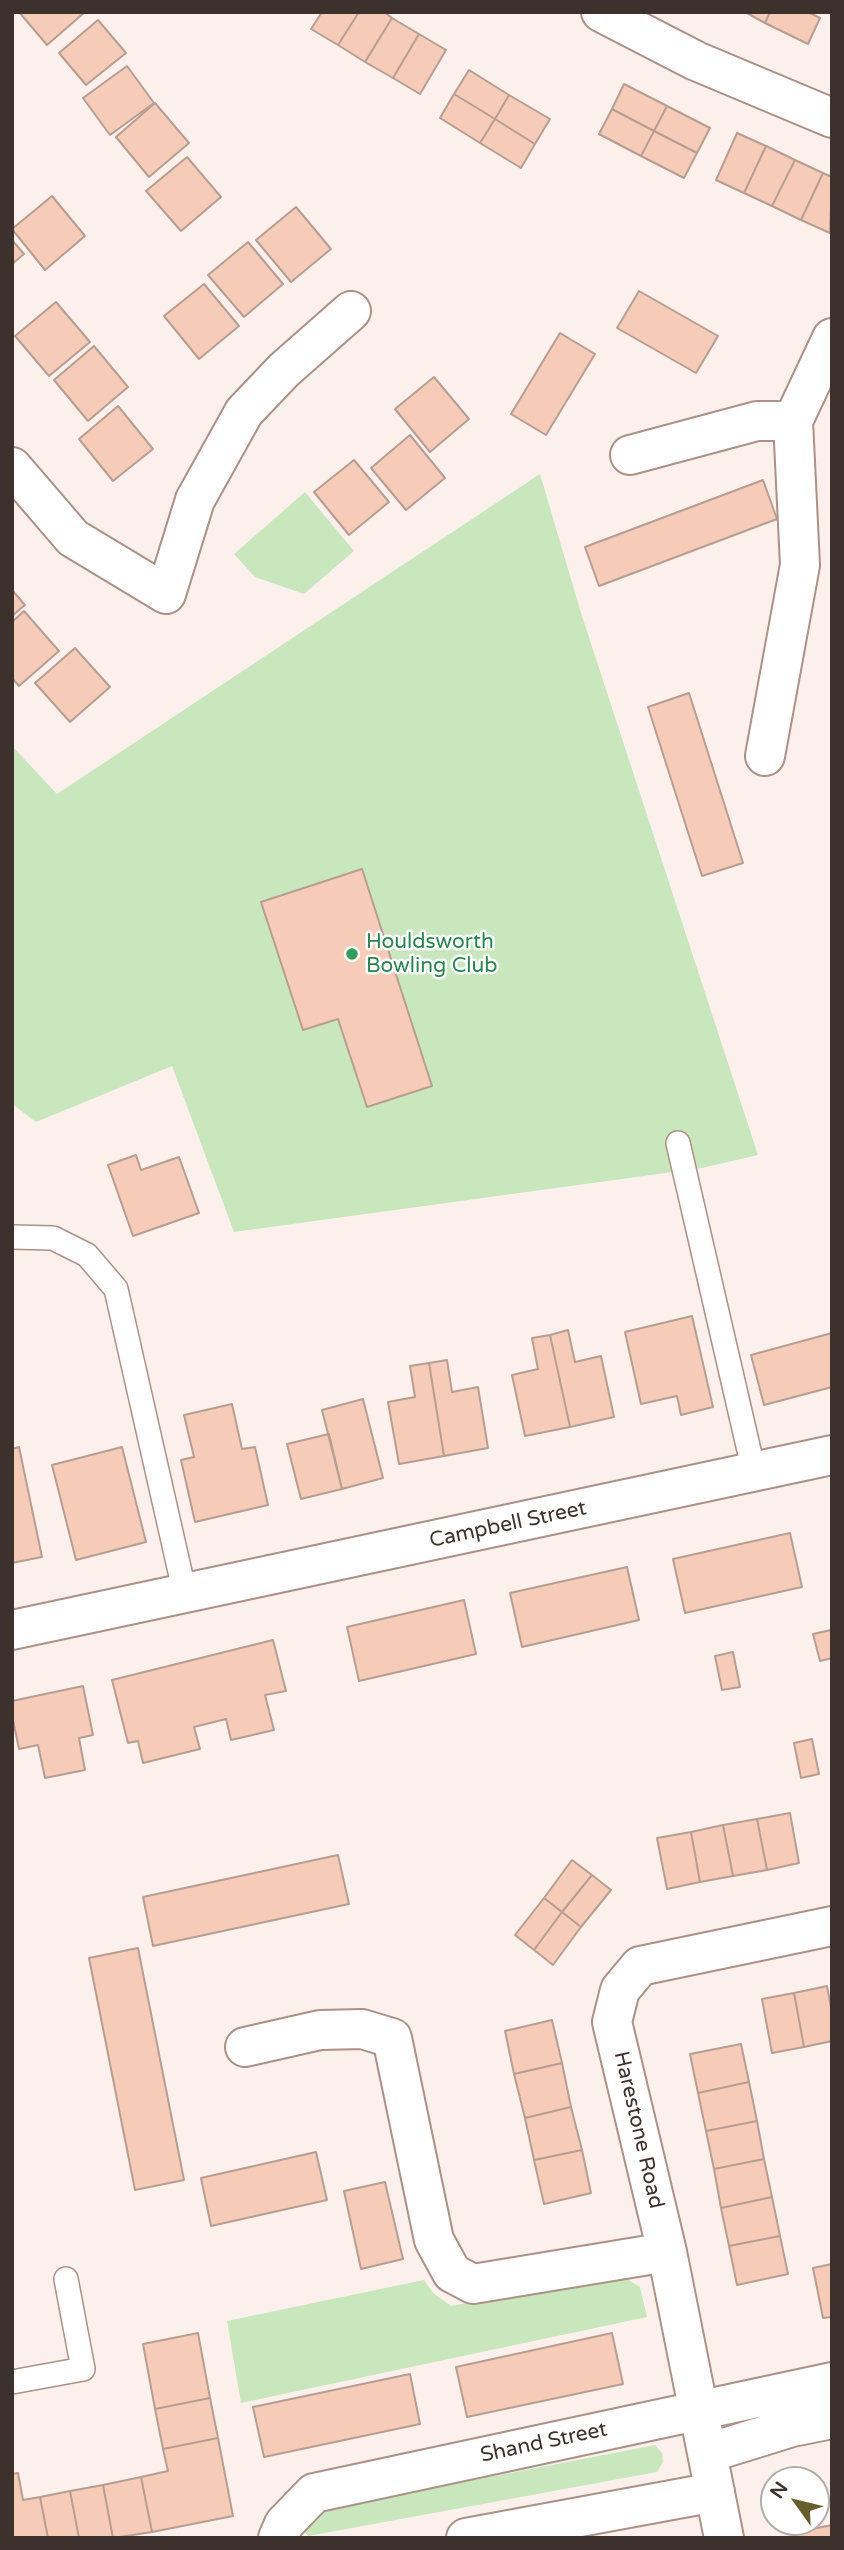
<!DOCTYPE html>
<html>
<head>
<meta charset="utf-8">
<style>
	body { margin:0 }
	#map { position:relative; width:844px; height:2550px; overflow:hidden; background:#fbf0eb; font-family:"Varela Round",sans-serif }
	canvas { display:block }
	.frame { position:absolute; inset:0; border:14px solid #3c312d; pointer-events:none }
	.north { position:absolute; left:760px; top:2466px; width:70px; height:70px; box-sizing:border-box; background:#fff; border:2px solid #b1adab; border-radius:50%; rotate:304deg; font-size:19px; font-weight:700; line-height:28px; text-align:center; color:#3c312d }
	.north::after { content:''; display:block; margin:auto; width:24px; height:32px; background:#685e2b; clip-path:polygon(50% 0,100% 100%,50% 72%,0 100%) }
</style>
</head>
<body>
<div id="map">
<canvas width="844" height="2550"></canvas>
<div class="frame"></div>
<div class="north">N</div>
</div>
<script>
const c = document.querySelector('canvas').getContext('2d');
c.lineJoin = 'round';
function fill(path, color) { c.fillStyle = color; c.fill(path, 'evenodd'); }
function trace(path, color, width, dash) { c.strokeStyle = color; c.lineWidth = width; c.lineCap = dash ? 'butt' : 'round'; c.setLineDash(dash || []); c.stroke(path); }
function write(font, color, halo, rows, align = 'center') {
  c.font = font + ' "Varela Round",sans-serif'; c.lineWidth = 5; c.setLineDash([]); c.textBaseline = 'middle'; c.strokeStyle = halo; c.fillStyle = color; for (const [text, x, y, turn = 0] of rows) {
    c.save(); c.translate(x, y); c.rotate((+turn || 0) * Math.PI / 180); c.textAlign = isNaN(turn) ? turn : align; if (halo) c.strokeText(text, 0, 0); c.fillText(text, 0, 0); c.restore();
  }
}
fill(new Path2D(`
	M540,474l41,139 177,542 -56,13 -468,64 -62,-166 -136,56 -24,-18v-358l45,48z
	M305,492l49,59 -50,43 -49,-17 -21,-23z
	M619,2274l21,13 7,30 -406,86 -14,-82 197,-41 9,13 18,13z
	M655,2445l7,8 1,9 -6,10 -349,64 -5,-6 3,-8 28,-15z`), '#c8e7bd');
const building = new Path2D(`
	M19,12h66l-38,33z
	M322,12h37l-21,33 -27,-16z
	M359,12h25l8,6 -27,44 -27,-17z
	M745,12h25l-5,11z
	M770,12h38l12,6 -12,26 -43,-21z
	M392,18l27,16 -26,44 -28,-16z
	M98,20l28,33 -40,32 -27,-32z
	M419,34l27,16 -26,44 -27,-16z
	M127,66l27,37 -44,32 -27,-37z
	M469,70l40,25 -14,24 -41,-25z
	M624,84l43,22 -13,25 -42,-22z
	M454,94l41,25 -15,24 -40,-25z
	M509,95l41,24 -15,25 -40,-25z
	M155,103l34,40 -40,34 -33,-40z
	M667,106l43,22 -13,25 -43,-22z
	M612,109l42,22 -13,25 -42,-22z
	M495,119l40,25 -14,24 -41,-25z
	M654,131l43,22 -13,25 -43,-22z
	M737,133l29,13 -22,47 -28,-13z
	M766,146l29,14 -23,46 -28,-13z
	M187,157l34,40 -40,34 -35,-40z
	M795,160l28,13 -22,47 -29,-14z
	M823,173l9,4 -2,56 -29,-13z
	M52,196l33,40 -40,34 -33,-41z
	M296,207l35,42 -40,33 -35,-42z
	M12,240l12,14 -12,10z
	M248,242l35,42 -39,33 -36,-42z
	M204,284l35,42 -40,33 -35,-43z
	M639,291l79,45 -22,37 -79,-45z
	M56,302l34,40 -41,34 -34,-40z
	M560,333l35,21 -49,81 -35,-21z
	M94,346l34,41 -40,34 -34,-41z
	M434,377l35,42 -39,33 -35,-43z
	M118,406l35,43 -40,32 -34,-42z
	M410,435l35,43 -39,32 -35,-42z
	M354,460l35,42 -40,33 -35,-43z
	M763,480l14,39 -178,67 -14,-39z
	M12,590l13,15 -13,11z
	M24,611l35,40 -40,35 -7,-8v-56z
	M75,648l35,39 -40,35 -35,-39z
	M689,693l54,170 -41,13 -54,-169z
	M362,869l70,217 -65,21 -29,-88 -35,11 -42,-128z
	M136,1155l5,15 38,-13 20,56 -66,23 -25,-71z
	M692,1316l21,91 -32,8 -4,-19 -36,8 -16,-72z
	M568,1330l7,32 26,-6 13,61 -44,10 -20,-92z
	M832,1333v54l-68,18 -13,-50z
	M550,1335l20,92 -45,9 -13,-61 26,-6 -6,-31z
	M447,1360l5,32 26,-5 10,61 -44,8 -15,-93z
	M429,1363l15,93 -45,8 -11,-62 27,-5 -5,-31z
	M363,1399l20,79 -41,11 -20,-79z
	M232,1404l10,45 13,-2 13,58 -73,17 -14,-62 13,-3 -10,-42z
	M329,1434l13,55 -41,10 -14,-55z
	M19,1447l23,110 -30,6v-114z
	M122,1447l24,95 -70,18 -24,-95z
	M790,1533l12,54 -117,26 -12,-54z
	M627,1567l12,53 -117,27 -12,-54z
	M464,1600l12,54 -117,27 -12,-54z
	M831,1630l1,28 -12,3 -7,-27z
	M273,1640l13,51 -21,4 9,35 -43,10 -5,-21 -32,8 6,22 -57,14 -5,-22 -10,2 -16,-63z
	M733,1652l7,35 -18,3 -7,-34z
	M83,1686l10,49 -14,3 6,32 -40,8 -7,-33 -19,4 -7,-34v-14z
	M812,1739l7,35 -18,4 -7,-35z
	M790,1813l9,50 -32,7 -10,-51z
	M757,1819l10,51 -34,6 -10,-51z
	M723,1825l10,51 -33,6 -9,-50z
	M691,1832l9,50 -33,7 -10,-51z
	M338,1855l11,49 -196,42 -10,-49z
	M572,1860l20,15 -30,37 -18,-14z
	M592,1875l19,15 -30,37 -19,-15z
	M544,1898l18,14 -28,38 -19,-15z
	M562,1912l19,15 -28,38 -19,-15z
	M138,1948l46,232 -49,10 -46,-232z
	M827,1986l5,27v28l-28,6 -10,-54z
	M794,1993l10,54 -32,6 -10,-54z
	M552,2020l10,43 -48,11 -9,-43z
	M741,2044l8,38 -51,11 -8,-39z
	M562,2063l9,44 -46,11 -11,-44z
	M749,2082l8,39 -51,10 -8,-38z
	M571,2107l11,43 -48,10 -9,-42z
	M757,2121l7,38 -50,10 -8,-38z
	M582,2150l9,43 -47,11 -10,-44z
	M316,2152l11,48 -116,26 -10,-48z
	M764,2159l8,38 -51,11 -7,-39z
	M385,2182l18,77 -42,10 -17,-78z
	M772,2197l8,39 -51,10 -8,-38z
	M780,2236l8,38 -51,11 -8,-39z
	M832,2264v53l-9,1 -10,-50z
	M198,2333l12,65 -55,11 -12,-65z
	M612,2333l11,51 -156,33 -11,-50z
	M410,2374l10,50 -156,33 -11,-50z
	M210,2398l8,40 -55,11 -8,-40z
	M218,2438l15,78 -81,16 -11,-55 27,-6 -5,-22z
	M18,2473l5,27 17,-3 8,41h-36v-64z
	M141,2477l11,55 -39,6 -10,-53z
	M103,2485l10,53h-34l-9,-47z
	M70,2491l9,47h-31l-8,-41z
	M832,2525v13h-39l-1,-5z`);
fill(building, '#f6cbb8');
trace(building, '#b79e92', 2);
const service = new Path2D(`
	M678,1143l76,329
	M12,1237l41,1 34,17 29,34 69,305
	M12,2382l71,-13 -17,-90`);
const minor = new Path2D(`
	M601,12l95,49 136,57
	M630,455l127,-34h36
	M12,467l61,71 93,56 29,-94 49,-88 40,-42 67,-59
	M765,756l35,-191 -7,-144 39,-83
	M245,2047l75,-17 42,-1 30,9 42,202 18,33 21,11 194,-32
	M708,2453l84,-26 40,-8
	M278,2538l6,-14 30,-31 518,-111
	M466,2538l249,-46
	M724,2538l-57,-286 -55,-230 8,-32 20,-24 192,-40`);
const tertiary = new Path2D(`
	M12,1630l820,-175`);
trace(service, '#ab9186', 26);
trace(minor, '#ab9186', 42);
trace(tertiary, '#ab9186', 42);
trace(service, '#fff', 23);
trace(minor, '#fff', 38);
trace(tertiary, '#fff', 38);
for (const [x, y, r, color] of [
	[352,954,7,"#2e9e5b"]
]) { const dot = new Path2D(); dot.arc(x, y, r, 0, 2 * Math.PI); c.fillStyle = color; c.fill(dot); trace(dot, '#fff', 2.5); }
write('21px', '#27864d', '#fff', [
	["Houldsworth",366,942],
	["Bowling Club",366,966]
], 'left');
write('21px', '#3c312d', '#fff', [
	["Campbell Street",508,1525,-12],
	["Harestone Road",638,2130,77],
	["Shand Street",544,2443,-12]
]);
</script>
</body>
</html>
